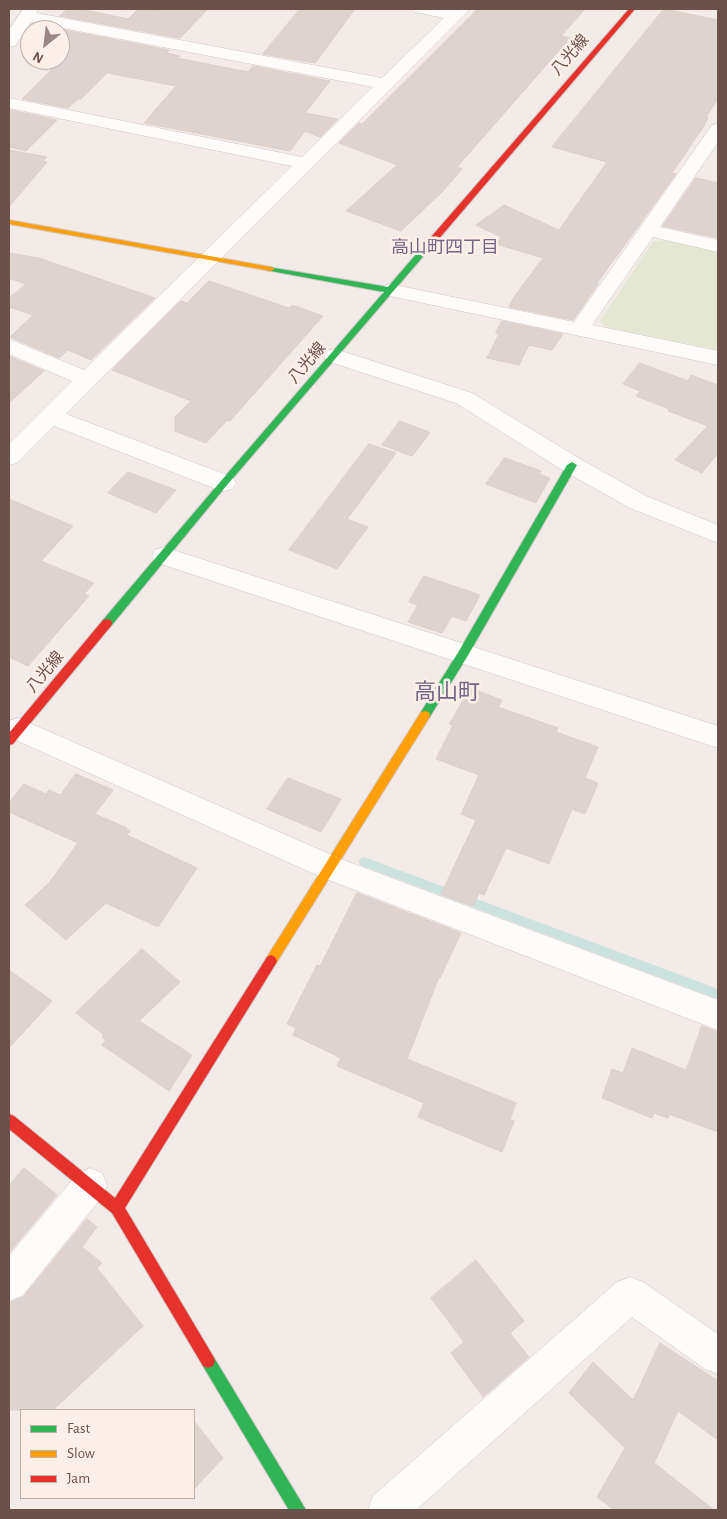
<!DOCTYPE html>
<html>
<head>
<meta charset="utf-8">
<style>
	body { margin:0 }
	#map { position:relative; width:727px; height:1519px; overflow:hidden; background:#f3ebe7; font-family:"Alegreya Sans",sans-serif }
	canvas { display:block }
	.frame { position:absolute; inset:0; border:10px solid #6c504c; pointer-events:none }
	.legend { position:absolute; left:20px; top:1409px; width:175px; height:90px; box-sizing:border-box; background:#fcefe7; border:1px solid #c2afa9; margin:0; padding:6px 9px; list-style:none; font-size:15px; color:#6c504c }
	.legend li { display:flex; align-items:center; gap:10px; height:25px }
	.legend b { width:25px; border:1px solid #c2afa9 }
	.north { position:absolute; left:20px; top:20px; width:50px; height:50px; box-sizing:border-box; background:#fcefe7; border:1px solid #c2afa9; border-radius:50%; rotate:209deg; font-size:14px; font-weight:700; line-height:20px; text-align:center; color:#6c504c }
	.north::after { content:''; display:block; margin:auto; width:18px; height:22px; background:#9b8682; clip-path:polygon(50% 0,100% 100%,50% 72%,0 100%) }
</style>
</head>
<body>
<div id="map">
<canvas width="727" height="1519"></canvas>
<div class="frame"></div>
<ul class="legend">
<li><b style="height:6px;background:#30b455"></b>Fast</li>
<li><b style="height:6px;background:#ff9f0a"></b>Slow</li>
<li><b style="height:6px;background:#e5322d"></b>Jam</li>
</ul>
<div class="north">N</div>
</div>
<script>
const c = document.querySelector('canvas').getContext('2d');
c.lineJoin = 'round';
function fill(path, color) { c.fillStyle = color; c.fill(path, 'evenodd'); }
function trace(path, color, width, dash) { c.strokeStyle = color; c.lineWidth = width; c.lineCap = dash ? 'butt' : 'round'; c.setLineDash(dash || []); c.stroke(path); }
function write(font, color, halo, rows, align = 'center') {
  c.font = font + ' "Alegreya Sans","Noto Sans JP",sans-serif'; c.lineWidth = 5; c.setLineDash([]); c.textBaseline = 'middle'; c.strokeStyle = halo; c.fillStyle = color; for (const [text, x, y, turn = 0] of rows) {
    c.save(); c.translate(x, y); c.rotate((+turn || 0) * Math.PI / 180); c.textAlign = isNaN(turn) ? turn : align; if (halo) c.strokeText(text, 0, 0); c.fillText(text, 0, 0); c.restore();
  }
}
fill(new Path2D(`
	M663,240l55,12v98l-113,-23 -5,-6 53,-79z`), '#e4e7d3');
fill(new Path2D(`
	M364,857l354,132v10l-358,-134 -1,-3 1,-3z`), '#cbe2df');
const building = new Path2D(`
	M68,9h12l48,10 10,-10 26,2 2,-2h42l-28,29 -120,-22z
	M300,9h55l-40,54 -52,-9z
	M478,9h107l-24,27 9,2 -113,129 5,2 -20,23 -41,39 -55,-20 51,-46 -58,-22 20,-20 3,1z
	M664,9l54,11v79l-12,18h2l-4,9 -32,47 4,1 -79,109h2l-26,37 -64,-13 5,-10 29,-39 -47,-14 5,-7 -25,-12 28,-20 55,25 48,-68 -55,-15z
	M48,27l121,23 -2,3 13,3 -3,2 71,14 5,-6 77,15 -25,32 33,6 -18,18 -15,-6 -15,20 -146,-28 32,-37 -69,-13 -26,26h-3l-10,9 -46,-9 35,-35 -15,-3 18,-1v-30h-15z
	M10,110l47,10 -31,31 -17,-4z
	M9,150l38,7 -4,4 4,1 -38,45z
	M696,178l22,5v55l-55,-12z
	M9,253l30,5 116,40 -64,62 -23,-10 -9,8 -49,-21 23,-22 -24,-8v-9l17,-14 -17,-6z
	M209,281l80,27 3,-3 31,11 -93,105 -3,-1 -21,23 -31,-12v-14l16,-16 -79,-31 69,-69 6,2z
	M502,321l61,13 -11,16 -23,-5 -10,20 -32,-7 12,-24 -3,-1z
	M9,356l35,15 -35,32z
	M640,363l48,18 3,-6 27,10v68l-16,20 -27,-13 33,-34 -40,-15 1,-2 -33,-13 4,-5 -17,-7z
	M400,421l29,11v2l-17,22 -30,-11z
	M369,444l27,9 -49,66 21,8 -31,42 -48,-19z
	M505,458l36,13 -2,3 11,4 -14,25 -50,-19z
	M128,472l48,18 -20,23 -48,-20z
	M9,499l64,27 -32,35 53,22 -10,11 5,2 -61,70 -19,-9z
	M424,576l56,19 -14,26 -14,-5 -10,17 -34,-11 10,-17 -9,-3z
	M470,688l32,12 -4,7 60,21 -2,4 42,15 -13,31 13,5 -13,31 -13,-5 -23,55 -43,-16 -22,47 -5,-2 -6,13 -32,-12 35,-74 -15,-6 18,-39 -43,-16 17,-34 -3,-1z
	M76,774l37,16 -18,24 32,14 -1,1 4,2 -3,4 70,33 -39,59 -52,-24 -40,37 -41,-35 24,-22 29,-40 -69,-31v-9l15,-19 22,10 3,-4 11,5z
	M288,778l53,21 -20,33 -54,-23z
	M357,893l104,40 -21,45 -1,-1 -32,82 109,44 -6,17 4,1 -12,31 -84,-35 6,-14 -87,-37 4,-8 -48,-23 3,-7 -9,-4 30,-59 3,1z
	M142,949l38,33 -41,39 53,34 -23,36 -67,-46 4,-5 -4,-3 2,-2 -28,-22z
	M9,970l43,31 -43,47z
	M702,1026l16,6v100l-49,-18 -1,4 -14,-5 -2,5 -50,-20 10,-29 11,4 9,-25 54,22z
	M24,1168l33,27 -48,58v-67z
	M87,1219l10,8 -15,20 20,16 -5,5 46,58 -90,84h-44v-107l14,-6z
	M476,1260l48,61 -14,12 19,24 -46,40 -32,-44 13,-11 -33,-44z
	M660,1343l58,38v59l-40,-29 -24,52 60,47h-100l-17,-13 28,-49 -56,-55 24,-31 40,38z
	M194,1421l29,37 -29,31z`);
fill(building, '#dfd3d0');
trace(building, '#dbceca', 1);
const street = new Path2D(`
	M23,9h16l-3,4 346,65 62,-60 -29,-6 -2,-3h57l-404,405 166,63 4,6 -4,6 -8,2 -8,-2 -162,-63 -37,37 -8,2v-21l63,-63 -63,-27v-15l75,31 208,-204 -283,-58v-10l293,59 71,-70 -342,-65 -16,24 -6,1v-17z
	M718,124v18l-58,85 58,13v12l-65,-15 -61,88 126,26v14l-328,-69 -7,-2 -3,-4 3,-4 7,-2 184,38 138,-197z
	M335,349l137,44 108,66 66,37 72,29v18l-88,-35 -66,-37 -108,-68 -129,-42 -3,-5 3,-5z
	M164,547l554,179v22l-563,-186 -3,-6 3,-6z
	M18,718l323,141 377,141v30l-397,-153 -312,-140v-16z
	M90,1168l12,5 5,12 -5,12 -80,99 -13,5v-45l69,-83z
	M630,1277l13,5 75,52v40l-13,-5 -73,-52 -216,193h-48l5,-14 244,-214z`);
const fast = new Path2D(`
	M425,244l7,2 -205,239 -116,141h-8l-1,-3 1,-3 118,-139 163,-189 -113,-21h-3v-4l120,20z
	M572,462l5,3 -110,192 -38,61h-8l-1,-3 1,-3 38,-61 108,-186z
	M208,1354l5,2 93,154h-17l-86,-144 -2,-5 2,-5z`);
const slow = new Path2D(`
	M9,220l262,47 4,2 -4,2 -262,-47z
	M425,711l4,1 1,3 -1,3 -154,247 -4,2 -4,-2 -2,-4 2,-4 154,-245z`);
const jam = new Path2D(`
	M629,9h6l-204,239h-6v-4z
	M107,619l4,1 1,3 -1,3 -98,118 -4,1v-12l94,-113z
	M271,955l4,2 2,4 -2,4 -150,243 88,148 2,5 -2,5 -5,2 -5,-2 -91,-153 -103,-84v-15l5,2 101,82 152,-241z`);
trace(street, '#d0c6c3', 1);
trace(fast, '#d2c7c4', 2);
trace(slow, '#d2c7c4', 2);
trace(jam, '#d2c7c4', 2);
fill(street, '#fdfcfb');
fill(fast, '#30b455');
fill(slow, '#ff9f0a');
fill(jam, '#e5322d');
write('16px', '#6c504c', '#fcefe7', [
	["八光線",570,55,-49],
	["八光線",307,363,-49],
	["八光線",45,672,-50]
]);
write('18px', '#746588', '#fcefe7', [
	["高山町四丁目",445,248]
]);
write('22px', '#746588', '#fcefe7', [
	["高山町",447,692]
]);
</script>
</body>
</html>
